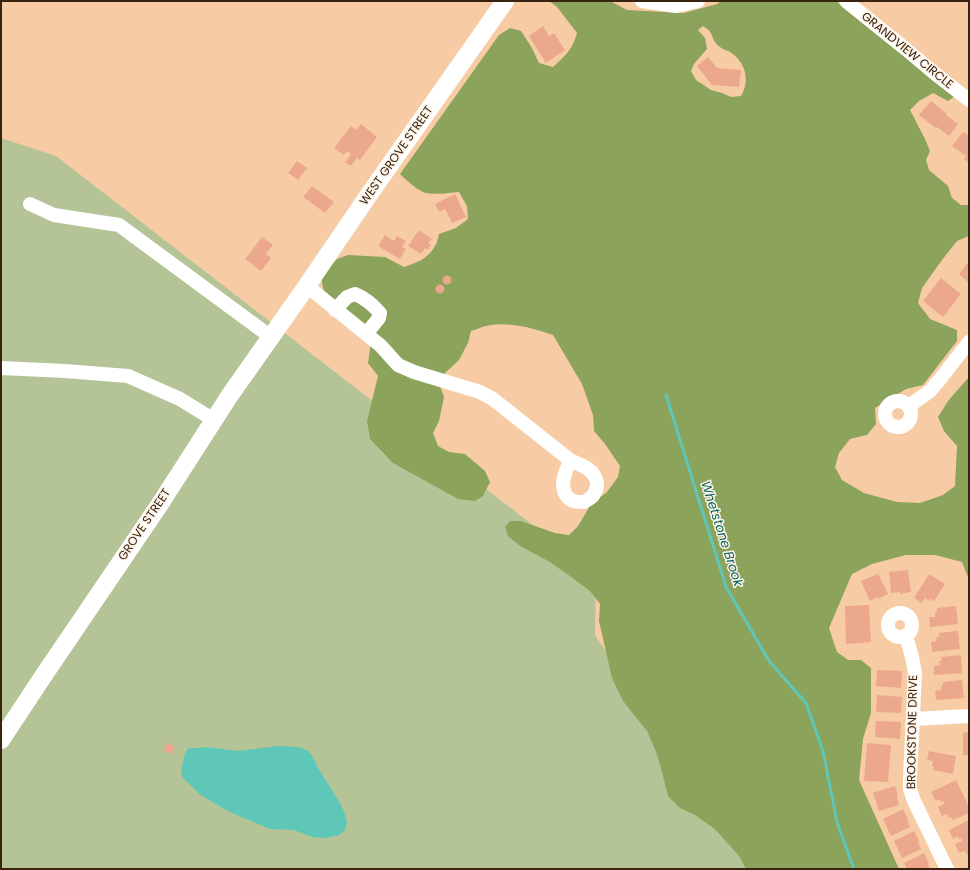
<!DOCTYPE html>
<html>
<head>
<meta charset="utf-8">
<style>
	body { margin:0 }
	#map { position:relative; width:970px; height:870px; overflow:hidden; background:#f7cca5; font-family:Poppins,sans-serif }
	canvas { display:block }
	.frame { position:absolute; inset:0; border:2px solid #37230f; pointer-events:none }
</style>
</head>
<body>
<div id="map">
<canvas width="970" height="870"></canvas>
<div class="frame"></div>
</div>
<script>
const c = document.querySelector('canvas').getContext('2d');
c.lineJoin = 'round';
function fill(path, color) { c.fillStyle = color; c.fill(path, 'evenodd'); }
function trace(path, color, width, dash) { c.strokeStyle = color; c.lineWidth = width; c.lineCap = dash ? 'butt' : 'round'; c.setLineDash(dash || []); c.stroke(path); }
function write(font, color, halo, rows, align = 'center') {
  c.font = font + ' Poppins,sans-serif'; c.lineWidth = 3; c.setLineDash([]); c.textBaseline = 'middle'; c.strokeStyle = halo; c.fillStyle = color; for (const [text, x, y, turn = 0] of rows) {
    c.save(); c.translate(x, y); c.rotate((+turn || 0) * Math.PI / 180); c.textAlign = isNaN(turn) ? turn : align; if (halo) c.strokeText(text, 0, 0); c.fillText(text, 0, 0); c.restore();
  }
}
fill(new Path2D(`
	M1,138l55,18 540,418 -1,61 156,234h-750z`), '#b4c496');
fill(new Path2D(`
	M549,1h61l17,9 57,3 33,-9 4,-3h115l106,83 12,13 -6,4 -15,-8 -14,8 -9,9 15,29 5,12 -4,9 3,10 19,16 4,12 9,7h8v31l-12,5 -15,19 -20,28 -4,15 12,16 27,11v11l-34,44 -17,4 -31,19 1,16 -9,11 -17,4 -11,14 -4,14 7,13 22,13 33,9 23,1 23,-8 12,-9 2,-40 -13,-15 -6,-14 10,-16 21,-24v203l-7,-18 -27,-7h-29l-34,9 -20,10 -23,54 8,24 11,8h13l10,8v45l-8,26 -4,41 40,89h-153l-7,-13 -24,-27 -20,-14 -15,-7 -12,-12 -7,-28 -6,-19 -8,-18 -24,-30 -11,-23 -13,-57 1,-17 -10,-13 -20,-15 -20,-14 -30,-16 -12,-10 -3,-9 5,-6h11l34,12 14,2 9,-9 13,-22 16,-12 11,-15 2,-11 -15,-22 -11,-13 -1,-16 -11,-31 -29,-49c-21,-7 -45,-14 -67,-9 -5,1 -10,4 -15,5l-3,12 -9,17 -14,13 -6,10 5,14 -5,24 -6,12 5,13 11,6 16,2 20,17 5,11 -7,14 -8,5 -17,-2 -65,-36 -23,-24 -3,-18 11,-45 -10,-13 5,-35 -10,-2 -33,-19 -7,-19 -2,-13 16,-16 11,-4 37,2 19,10c12,-4 24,-8 31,-21 2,-3 3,-8 4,-12l17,-6 12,-9 -1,-13 -8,-14c-11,1 -22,3 -33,1 -8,-2 -20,-13 -26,-19l99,-139 11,-7 11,3 11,17 7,15 14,4c13,-12 19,-17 24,-34l-20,-26zM703,26c2,2 6,3 7,6 4,6 3,10 10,15 2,2 6,3 8,4 17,9 23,29 13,45l-10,1 -9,-4 -11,-3 -15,-10 -5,-9 3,-7 13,-15 -2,-11 -7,-8z`), '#8ca35b');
fill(new Path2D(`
	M278,746l21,1 9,4 5,6 5,11 22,35 5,11 2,9 -2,7 -6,5 -13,3 -14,-1 -18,-7 -24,-1 -40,-17 -16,-9 -13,-8 -18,-17 -2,-6 4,-19 4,-5h10l7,-1 32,4z`), '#5ec7b8');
trace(new Path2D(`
	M666,395l60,192 43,74 37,42 17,48 14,71 17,47`), '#5ec7b8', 3);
fill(new Path2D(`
	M543,26l6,10 5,-3 11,17 -19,13 -17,-27z
	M708,57l9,11 24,2 -2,17 -27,-2 -15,-19z
	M931,101l16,13 -1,1 12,9 -9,12 -12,-9 -1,1 -17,-13z
	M361,124l16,13 -17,23 -3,-2 -6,8 -6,-4 6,-8 -4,-3 -3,4 -10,-7 17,-22 5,4z
	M963,132l6,4v27l-5,-4 2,-3 -14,-10z
	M297,161l10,7 -9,12 -10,-7z
	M312,186l22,16 -9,11 -22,-16z
	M455,194l11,23 -14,6 -7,-14 -6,3 -4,-8z
	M419,230l13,9 -4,4 3,2 -3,5 -3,-2 -4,6 -13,-8z
	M385,235l9,6 3,-5 9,5 -4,6 4,2 -6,10 -22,-13z
	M262,237l11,8 -7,9 5,4 -10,13 -16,-12z
	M969,261v22l-10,-9z
	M442.5 280a4.5 4.5 0 1 1 9 0a4.5 4.5 0 1 1-9 0Z
	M941,278l20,16 -18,23 -20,-16z
	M435.5 289a4.5 4.5 0 1 1 9 0a4.5 4.5 0 1 1-9 0Z
	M908,570l3,22 -11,2v-2l-9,1 -2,-21z
	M878,574l10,20 -10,5 -1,-2 -7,4 -9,-20z
	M929,574l16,10 -11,17 -3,-2 -2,2 -4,-3 -3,5 -8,-5z
	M869,605l2,37 -25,2 -1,-38z
	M956,606l2,18 -28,3 -1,-10h6v-5h2v-4z
	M958,631l2,18 -28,3 -1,-10 6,-1 -1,-4h3v-4z
	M961,655l1,18 -28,2v-9l6,-1 -1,-4 3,-1 -1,-3z
	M877,670l25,1 -1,17 -25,-2z
	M962,680l2,18 -28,2 -1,-9 6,-1v-4l2,-1v-3z
	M877,695l25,2 -1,16 -25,-1z
	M876,721l25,1 -1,17 -25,-2z
	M969,732v23h-6v-22z
	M167,743l8,4 -3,7 -9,-4z
	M867,743l24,2 -3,37 -24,-1z
	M929,751l27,5 -3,18 -20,-4 1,-4h-2l1,-5 -6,-1z
	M956,780l13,27v6l-16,7 -2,-3 -2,1 -2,-4 -5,2 -4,-9 7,-4 -1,-2 -3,1 -1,-3 -4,2 -5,-9z
	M895,786l3,10 -1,1 2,8 -20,6 -6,-18z
	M903,809l5,10h-1l3,8 -19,9 -8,-17z
	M969,820v34l-2,1 -2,-4 -6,2 -4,-9 7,-3 -1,-3 -2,1 -1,-3 -5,3 -4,-9z
	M914,831l5,10 -1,1 3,7 -19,9 -8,-17z
	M924,853l5,10 -1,1 2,5h-23l-3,-6z`), '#eba88c');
trace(new Path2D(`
	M642,1l34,5 22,-5
	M846,1l61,49 26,22 36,28
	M30,204l24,11 65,10 152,112
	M307,286l74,60 17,19 16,7 66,20 13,7 77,61c5,3 10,4 15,7 10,6 16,16 9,27 -2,4 -7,6 -10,8 -4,0 -10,0 -13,-2 -2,-1 -4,-4 -5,-5 -7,-12 0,-23 4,-35
	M335,310l12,-13 8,-3c10,4 18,11 25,19l-1,5 -13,16
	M1,368l64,3 63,5 52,23 34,21
	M885 414a13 13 0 1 1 26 0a13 13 0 1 1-26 0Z
	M909,406l21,-15 11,-13 28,-36
	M888 625a12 12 0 1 1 24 0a12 12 0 1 1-24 0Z
	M906,636l6,21 3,16 -5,105v11l4,12 33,68
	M913,719l56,-3`), '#fff', 14);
trace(new Path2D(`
	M1,740l41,-62 118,-174 70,-109 74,-105 64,-94 137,-195`), '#fff', 18);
write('12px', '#37230f', '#fff4ea', [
	["GRANDVIEW CIRCLE",907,51,39],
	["WEST GROVE STREET",397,156,-55],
	["GROVE STREET",145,525,-56],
	["BROOKSTONE DRIVE",913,732,-89]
]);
write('italic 13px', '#0c665c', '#fff4ea', [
	["Whetstone Brook",721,534,72]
]);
</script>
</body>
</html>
